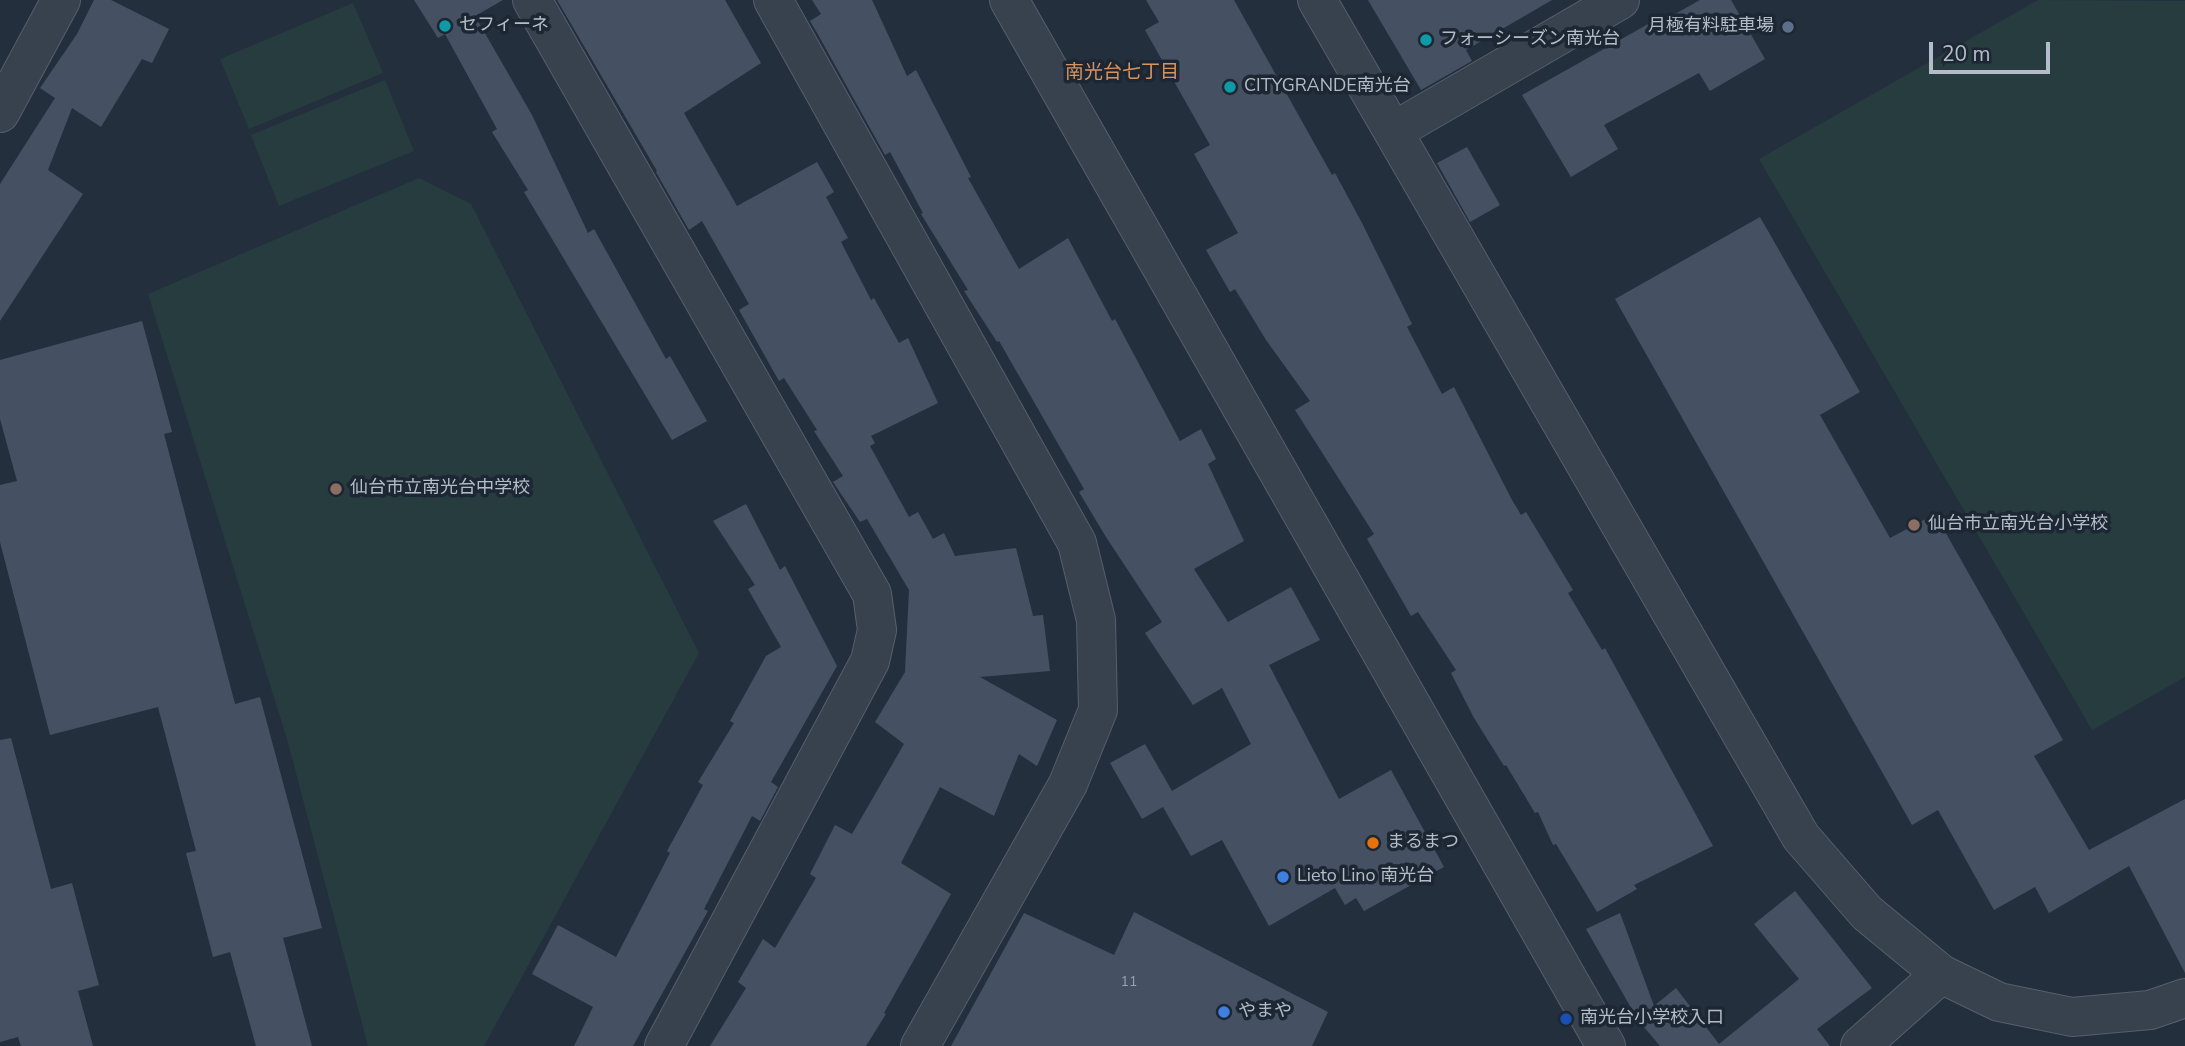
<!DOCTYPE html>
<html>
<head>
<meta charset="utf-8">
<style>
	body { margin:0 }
	#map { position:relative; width:2185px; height:1046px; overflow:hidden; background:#242f3e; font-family:"Nunito Sans",sans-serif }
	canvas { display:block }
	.scale { position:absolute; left:1929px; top:42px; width:121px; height:32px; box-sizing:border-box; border:4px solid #b4bcc9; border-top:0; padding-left:9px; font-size:21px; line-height:24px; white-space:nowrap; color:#b4bcc9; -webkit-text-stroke:5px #1d2633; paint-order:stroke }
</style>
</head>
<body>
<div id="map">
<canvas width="2185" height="1046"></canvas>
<div class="scale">20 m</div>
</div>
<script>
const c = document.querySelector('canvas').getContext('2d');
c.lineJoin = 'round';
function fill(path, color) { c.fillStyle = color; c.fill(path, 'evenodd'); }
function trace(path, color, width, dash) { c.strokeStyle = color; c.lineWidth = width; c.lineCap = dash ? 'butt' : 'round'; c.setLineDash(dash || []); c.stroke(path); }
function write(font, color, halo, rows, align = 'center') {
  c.font = font + ' "Nunito Sans","Noto Sans JP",sans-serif'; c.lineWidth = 7; c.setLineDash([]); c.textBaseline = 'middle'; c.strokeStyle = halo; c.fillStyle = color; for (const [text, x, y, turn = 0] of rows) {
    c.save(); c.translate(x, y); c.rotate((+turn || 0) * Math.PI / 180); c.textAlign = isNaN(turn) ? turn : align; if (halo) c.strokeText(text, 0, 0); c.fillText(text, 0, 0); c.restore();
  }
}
fill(new Path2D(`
	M2038,0l147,1v676l-93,53 -333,-571z
	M353,3l30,70 -134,56 -29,-70z
	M385,80l29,71 -135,55 -28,-71z
	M419,178l52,26 228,449 -215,393h-116l-81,-307 -139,-445z`), '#263c3f');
fill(new Path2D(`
	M94,0h17l58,29 -17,34 -10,-4 -41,68 -29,-19 -24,62 35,24 -83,127v-137l55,-86 -15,-10 37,-54z
	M414,0h89l-28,16 57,99 56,118 6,-4 72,130 4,-3 37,65 -35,19 -148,-248 4,-2 -36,-58 5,-3 -52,-95 -7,4z
	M557,0h168l36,63 -77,50 53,93 80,-44 17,30 -8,5 22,41 -7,4 30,58 3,-2 25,45 9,-5 30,65 -67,33 4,7 -5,3 39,71 9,-5 15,27 11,-6 11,23 61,-8 17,68 10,-1 7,56 -70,6 77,43 -20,46 -18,-12 -25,62 -54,-29 -39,76 50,31 -67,119 2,1 -20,32h-156l36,-58 -8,-6 25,-43 12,9 41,-70 -6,-4 25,-49 17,9 52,-90 -29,-22 30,-50 4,-82 -42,-71 -7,3 -27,-40 10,-6 -29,-45 3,-1 -33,-52 -5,3 -40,-71 10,-6 -47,-83 -13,9 -33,-58 1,-1z
	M812,0h60l35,76 9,-6 55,107 -3,1 51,91 49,-31 44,83 3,-2 65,122 21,-12 15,30 -8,5 36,77 -50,28 34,53 63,-35 29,53 -51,25 70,134 52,-29 53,97 -80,44 -8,-13 -11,7 -10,-17 -66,38 -47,-86 -31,16 -28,-49 -21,12 -32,-56 35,-19 27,47 79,-47 -29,-56 -29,17 -48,-72 17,-11 -56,-85 -27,-45 5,-3 -85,-148 -2,1 -33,-51 4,-1 -47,-76 2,-1 -33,-61 -5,3 -69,-124 -6,-10 11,-7z
	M1146,0h88l98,175 3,-2 27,50 50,101 -5,3 35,67 12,-7 58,113 9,15 5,-3 47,78 -5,3 34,57 3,-2 108,198 -79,39 3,4 -40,23 -41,-68 -3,1 -15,-33 -3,1 -29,-48 -2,1 -30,-48 -23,-45 5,-3 -38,-58 -7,4 -44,-77 7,-5 -79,-124 15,-9 -44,-61 -31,-51 -5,3 -24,-42 32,-17 -44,-79 16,-9 -65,-115 14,-8z
	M1368,0h184l-86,50 6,11 -51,29z
	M1700,0h31l34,59 -55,32 -11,-18 -95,52 14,24 -47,28 -49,-82 128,-72 2,4z
	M1467,147l33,58 -30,17 -33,-59z
	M1760,217l100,175 -40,23 70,123 45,-24 128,226 -29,16 55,94 96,-51v174l-56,-107 -80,47 -14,-26 -41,23 -56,-100 -26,15 -297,-526z
	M142,321l30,111 -8,2 71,270 25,-7 62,231 -39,10 29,108h-56l-26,-94 -17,5 -27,-104 10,-2 -38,-144 -108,28 -50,-193v-57l17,-4 -17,-62v-59z
	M746,504l34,66 5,-4 52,100 -66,116 7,5 -18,34 -8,-5 -48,93 4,2 -75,135h-59l19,-39 -61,-33 26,-49 58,32 54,-104 -3,-2 36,-66 -5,-3 36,-59 -4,-2 36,-65 15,-9 -33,-58 7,-4 -42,-64z
	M11,738l40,151 21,-6 27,102 -21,6 15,55h-72l-3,-9 -18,5v-302z
	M1795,891l77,97 -55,41 13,17h-170l-22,-26 -52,-91 34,-16 34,93 22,-18 43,56 80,-65 -45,-55z
	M1134,912l194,100 -16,34h-361l73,-133 90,42z`), '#455162');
const minor = new Path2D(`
	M532,0l340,594 5,36 -7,31 -206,385
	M773,0l304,543 19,77 2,90 -30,74 -148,262
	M1317,0l484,837 66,76 74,61 58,28 73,15 78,-7 35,-12
	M0,113l61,-113
	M1394,131l226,-131
	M1860,1046l81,-72`);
const tertiary = new Path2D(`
	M1009,0l597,1046`);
trace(minor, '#565f6c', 40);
trace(tertiary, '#565f6c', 40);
trace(minor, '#38414e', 38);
trace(tertiary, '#38414e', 38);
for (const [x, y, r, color] of [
	[445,26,7,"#0f9aa8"],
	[1788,27,7,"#5c6f8a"],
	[1426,40,7,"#0f9aa8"],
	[1230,87,7,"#0f9aa8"],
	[336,489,7,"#8d6e63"],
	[1914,525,7,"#8d6e63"],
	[1373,843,7,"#e8710a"],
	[1283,877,7,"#3f7fe0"],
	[1224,1012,7,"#3f7fe0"],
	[1566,1019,7,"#1a4fb4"]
]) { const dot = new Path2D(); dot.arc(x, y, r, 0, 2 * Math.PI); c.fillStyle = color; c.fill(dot); trace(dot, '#1d2633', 2.5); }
write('14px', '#98a1af', null, [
	["11",1129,983]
]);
write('18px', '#b4bcc9', '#1d2633', [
	["セフィーネ",459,26],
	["月極有料駐車場",1774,27,"right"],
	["フォーシーズン南光台",1440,40],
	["CITYGRANDE南光台",1244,87],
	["仙台市立南光台中学校",350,489],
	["仙台市立南光台小学校",1928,525],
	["まるまつ",1387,843],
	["Lieto Lino 南光台",1297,877],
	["やまや",1238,1012],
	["南光台小学校入口",1580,1019]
], 'left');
write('19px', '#d59563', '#1d2633', [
	["南光台七丁目",1122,73]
]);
</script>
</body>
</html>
